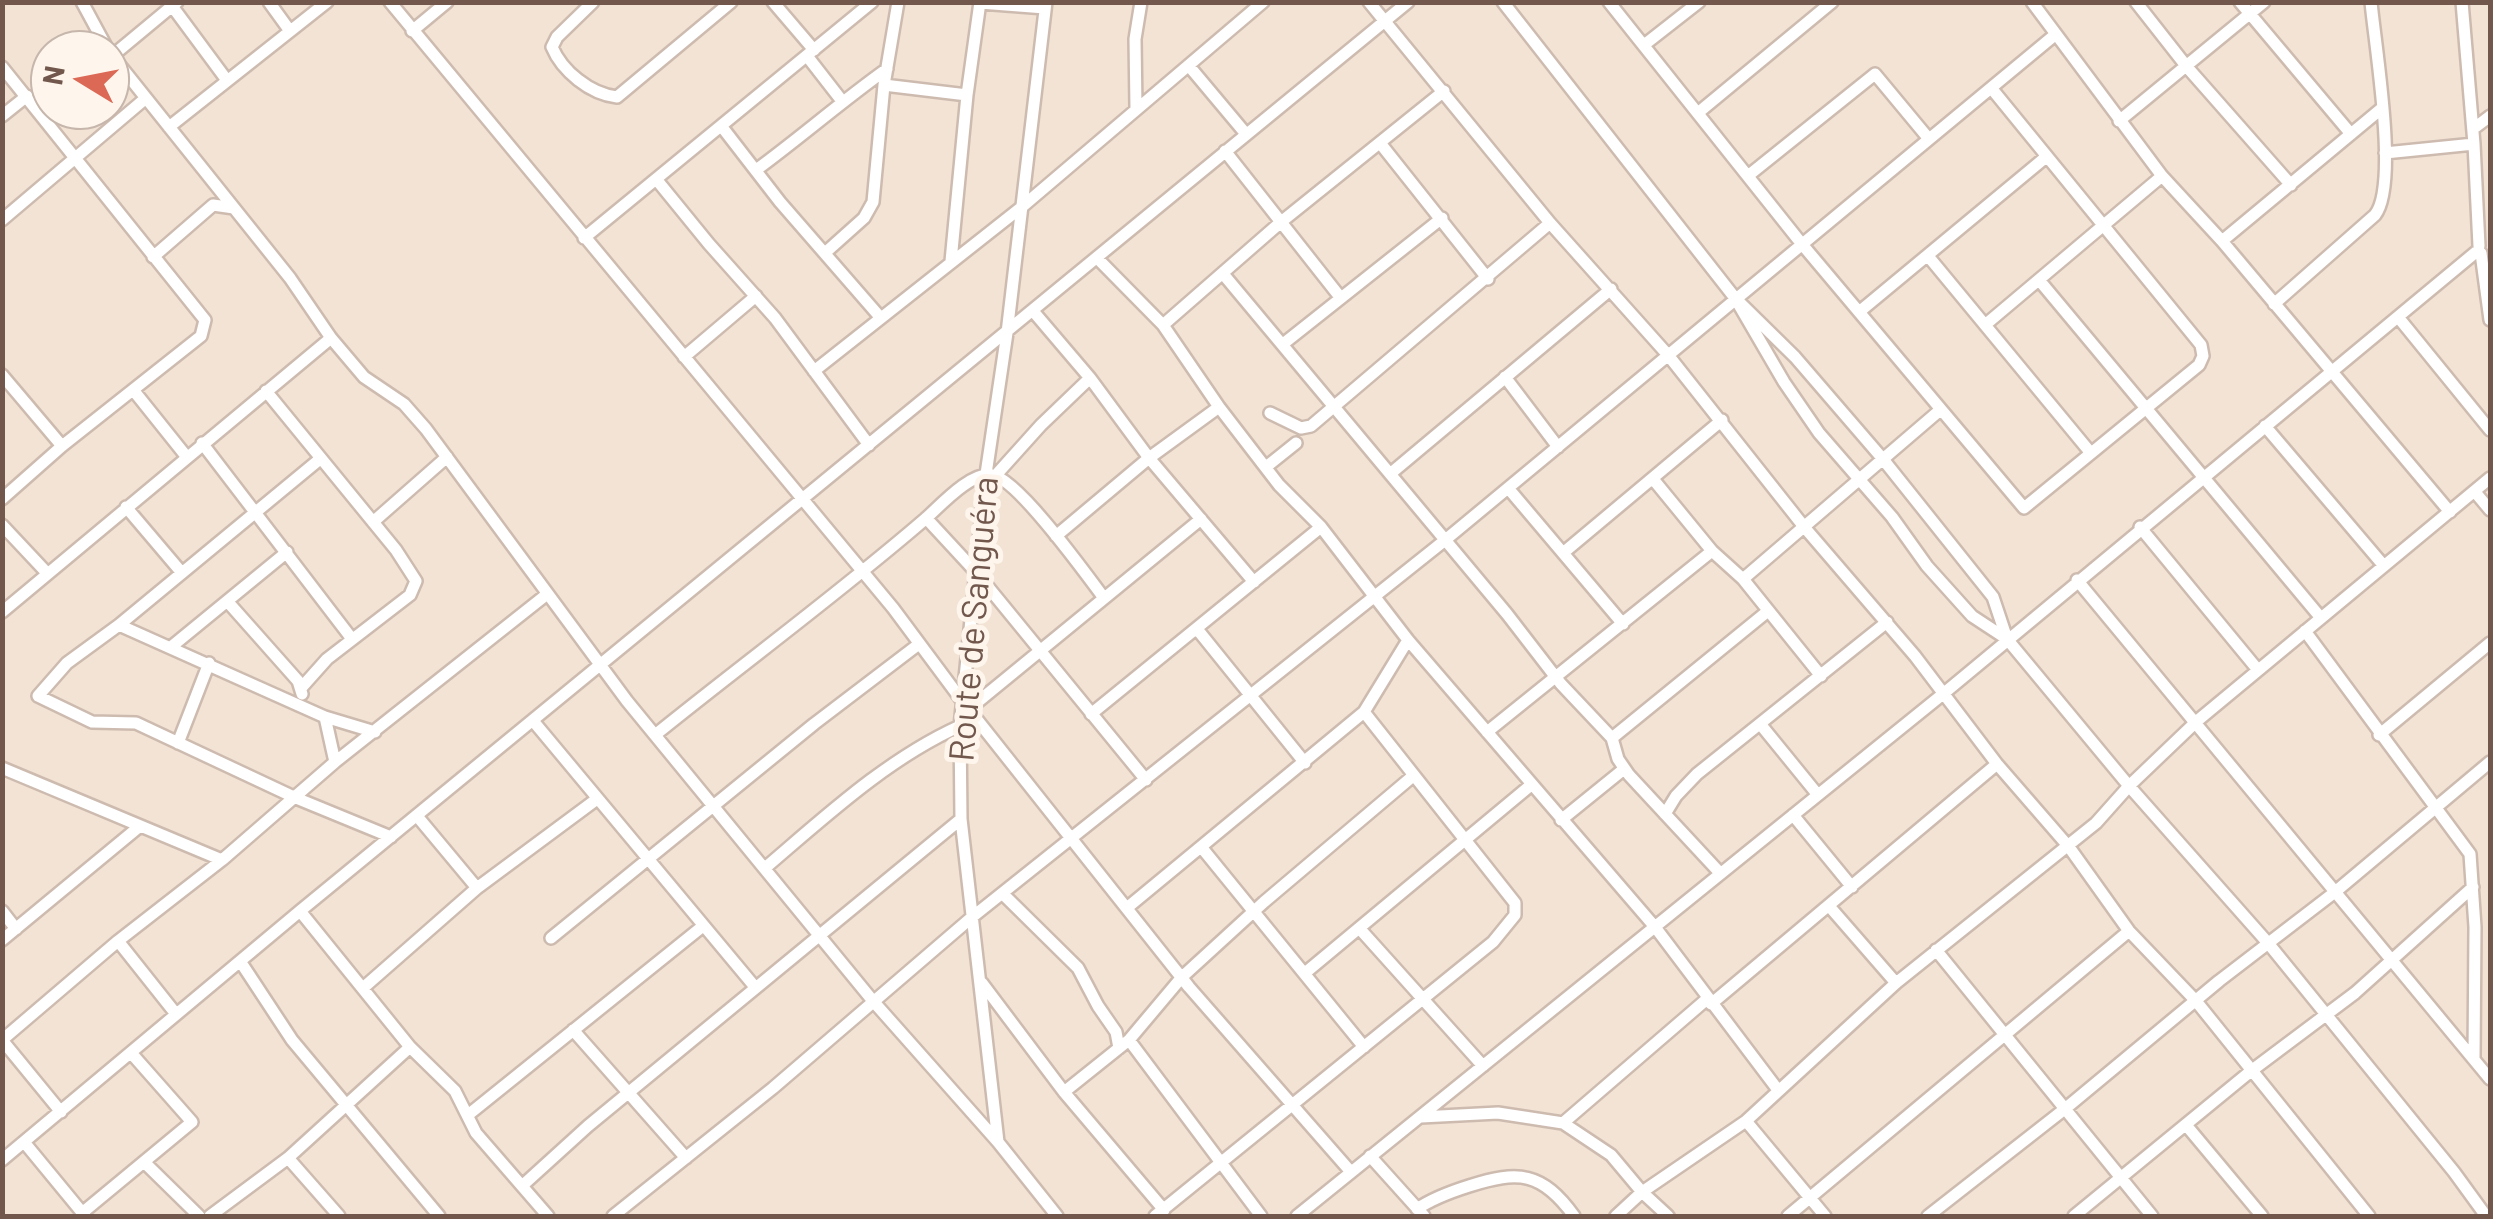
<!DOCTYPE html>
<html>
<head>
<meta charset="utf-8">
<style>
	body { margin:0 }
	#map { position:relative; width:2493px; height:1219px; overflow:hidden; background:#fbf1e6; font-family:Barlow,sans-serif }
	canvas { display:block }
	.frame { position:absolute; inset:0; border:5px solid #72574d; pointer-events:none }
	.north { position:absolute; left:30px; top:30px; width:100px; height:100px; box-sizing:border-box; background:#fef6ec; border:2px solid #c6b6ac; border-radius:50%; rotate:280deg; font-size:28px; font-weight:700; line-height:40px; text-align:center; color:#72574d }
	.north::after { content:''; display:block; margin:auto; width:35px; height:45px; background:#db6955; clip-path:polygon(50% 0,100% 100%,50% 72%,0 100%) }
</style>
</head>
<body>
<div id="map">
<canvas width="2493" height="1219"></canvas>
<div class="frame"></div>
<div class="north">N</div>
</div>
<script>
const c = document.querySelector('canvas').getContext('2d');
c.lineJoin = 'round';
function fill(path, color) { c.fillStyle = color; c.fill(path, 'evenodd'); }
function trace(path, color, width, dash) { c.strokeStyle = color; c.lineWidth = width; c.lineCap = dash ? 'butt' : 'round'; c.setLineDash(dash || []); c.stroke(path); }
function write(font, color, halo, rows, align = 'center') {
  c.font = font + ' Barlow,sans-serif'; c.lineWidth = 10; c.setLineDash([]); c.textBaseline = 'middle'; c.strokeStyle = halo; c.fillStyle = color; for (const [text, x, y, turn = 0] of rows) {
    c.save(); c.translate(x, y); c.rotate((+turn || 0) * Math.PI / 180); c.textAlign = isNaN(turn) ? turn : align; if (halo) c.strokeText(text, 0, 0); c.fillText(text, 0, 0); c.restore();
  }
}
fill(new Path2D(`
	M3,3h2487v1213h-2487zM50,50h60v60h-60z`), '#f2e3d5');
const minor = new Path2D(`
	M82,2l26,48
	M169,2l57,77
	M269,2l21,29
	M390,2l503,606 70,94 226,285 162,185
	M593,2l-36,35 -5,10c10,24 38,47 65,50l114,-95
	M773,2l41,48
	M1369,2l181,221 118,132 137,173 110,128 82,108 72,83 60,84 67,70 173,215
	M1503,2l232,296 60,59 87,101 111,139 14,42
	M1609,2l192,241 223,265 175,-143 4,-9 -2,-11 -209,-256
	M2032,2l130,174 60,65 228,271
	M2136,2l51,65 104,118
	M2240,2l111,132
	M2462,2l12,142 5,102
	M980,3l65,5
	M412,31l35,-29
	M1644,45l55,-43
	M110,53l180,225 41,60 33,39 40,27 22,25 201,272 246,300 125,141 59,74
	M112,56l65,-54
	M807,56l35,45
	M1189,66l57,68
	M2,67l203,253 -4,16 -139,110 -60,53
	M884,85l83,10
	M1136,108l-1,-69 6,-37
	M1699,112l133,-110
	M2,116l25,-20
	M2119,121l145,-119
	M169,127l158,-125
	M722,127l58,75 100,115
	M2473,129l17,-13
	M1380,143l108,136
	M1225,151l115,146
	M2385,153l89,-9
	M756,170c45,-33 86,-69 131,-101
	M1749,175l126,-101 54,65
	M656,179l53,65 66,74 94,127
	M2,220l144,-122
	M584,238l288,-236
	M2222,241l159,-132
	M826,252l38,-34 9,-16 11,-117 14,-83
	M2481,253l9,67
	M1928,256l162,196
	M153,257l60,-52 21,3
	M1097,258l66,67 56,82 60,78 42,42 87,113 247,287 123,163
	M951,261l16,-166 13,-93
	M1224,275l283,339 54,70 51,54 6,21 11,16 91,98
	M2039,280l282,338
	M1735,298l49,84 35,51 73,84 35,49 45,50 35,23 122,147 139,157 186,229 32,44
	M2274,304l101,-89c24,-30 0,-169 -4,-213
	M1033,311l57,67 59,80 105,124
	M1859,312l187,-155
	M2398,317l92,113
	M1163,325l118,-103 163,-131
	M1985,325l177,-149
	M1283,344l159,-126
	M684,357l72,-61
	M814,371l209,-165 240,-204
	M2,375l60,71
	M1505,377l53,70
	M134,391l52,65
	M266,391l130,159 20,31 -6,14 -83,64 -25,28
	M1270,413l31,15 10,-2 239,-203
	M2265,426l119,140
	M202,443l150,196
	M320,459l-201,166 -52,38 -29,33 54,26 44,1 160,75 95,39
	M1266,467l30,-24
	M1390,474l221,-185
	M996,475l45,-50 49,-47
	M1653,479l59,72 31,28 78,97
	M1508,488l115,136
	M2475,492l15,18
	M126,507l56,66
	M926,518l49,53 171,209
	M373,522l74,-65
	M2,525l45,48
	M2140,527l118,143
	M1056,536l93,-78 70,-51
	M1563,553l159,-133
	M1743,579l196,-168
	M2077,580l413,499
	M227,601l71,80 4,13
	M2,612l329,-274
	M119,625l206,92 50,15
	M1197,629l108,134
	M2305,631l165,223 5,73 -1,132
	M171,647l116,-95
	M969,709l232,-190
	M1091,714l230,-187
	M325,717l10,45
	M534,722l221,265
	M1761,725l57,70
	M1487,732l225,-181
	M655,735c89,-72 182,-140 269,-215 15,-13 47,-49 68,-45 25,3 94,99 112,123
	M2379,735l111,-92
	M1612,738l156,-127
	M178,743l31,-80
	M2,768l220,92
	M1665,814l11,-18 21,-22 190,-152
	M1793,815l59,72
	M417,816l60,72
	M1561,820l63,-51
	M1202,848l162,199
	M765,868c61,-52 122,-109 195,-142
	M1004,895l74,73 20,38 18,26 3,16
	M1829,906l67,77
	M1128,907l236,-195 44,-72
	M2,911l14,18
	M300,911l110,136 45,44 21,42 72,83
	M1359,928l124,138
	M551,938l263,-214 105,-80
	M2,940l138,-114
	M118,941l58,73
	M1936,950l216,266
	M240,961l52,79 147,176
	M1305,973l226,-188
	M982,983l82,109 100,118
	M363,988l114,-100 120,-89
	M1711,1004l286,-240
	M573,1030l113,128
	M1129,1040l132,176
	M1064,1092l65,-52 53,-63 82,-75 149,-126
	M61,1112l-59,-72 116,-99 104,-81 113,-98 211,-167
	M468,1115l235,-189
	M1421,1117l77,-4 65,10 48,32 31,37 26,24
	M1746,1121l79,95
	M1563,1123l144,-124
	M2186,1125l76,91
	M24,1142l61,74
	M998,1142l-37,-323 -1,-93 26,-252 21,-141 39,-331
	M1370,1156l54,60
	M288,1158l51,58
	M2,1160l298,-249 1108,-909
	M144,1162l55,54
	M523,1185l65,-59 373,-307
	M1417,1209c16,-11 33,-17 52,-23 50,-16 73,-14 105,30
	M82,1213l110,-91 -60,-68
	M210,1216l78,-58 122,-111
	M613,1216l160,-128 198,-170 473,-377 612,-507
	M1155,1216l338,-274 22,-27v-12l-151,-191
	M1297,1216l646,-522 533,-442
	M1616,1216l26,-24 104,-71 150,-138 200,-160 33,-37 68,-65 293,-243
	M1788,1216l341,-285
	M1928,1216l138,-108 153,-127 116,-89 155,-130
	M2074,1216l177,-145 104,-78 118,-106`);
trace(minor, '#cebbb0', 16);
trace(minor, '#fff', 11);
write('35px', '#72574d', '#fef6ec', [
	["Route de Sanguéra",974,619,-85]
]);
</script>
</body>
</html>
